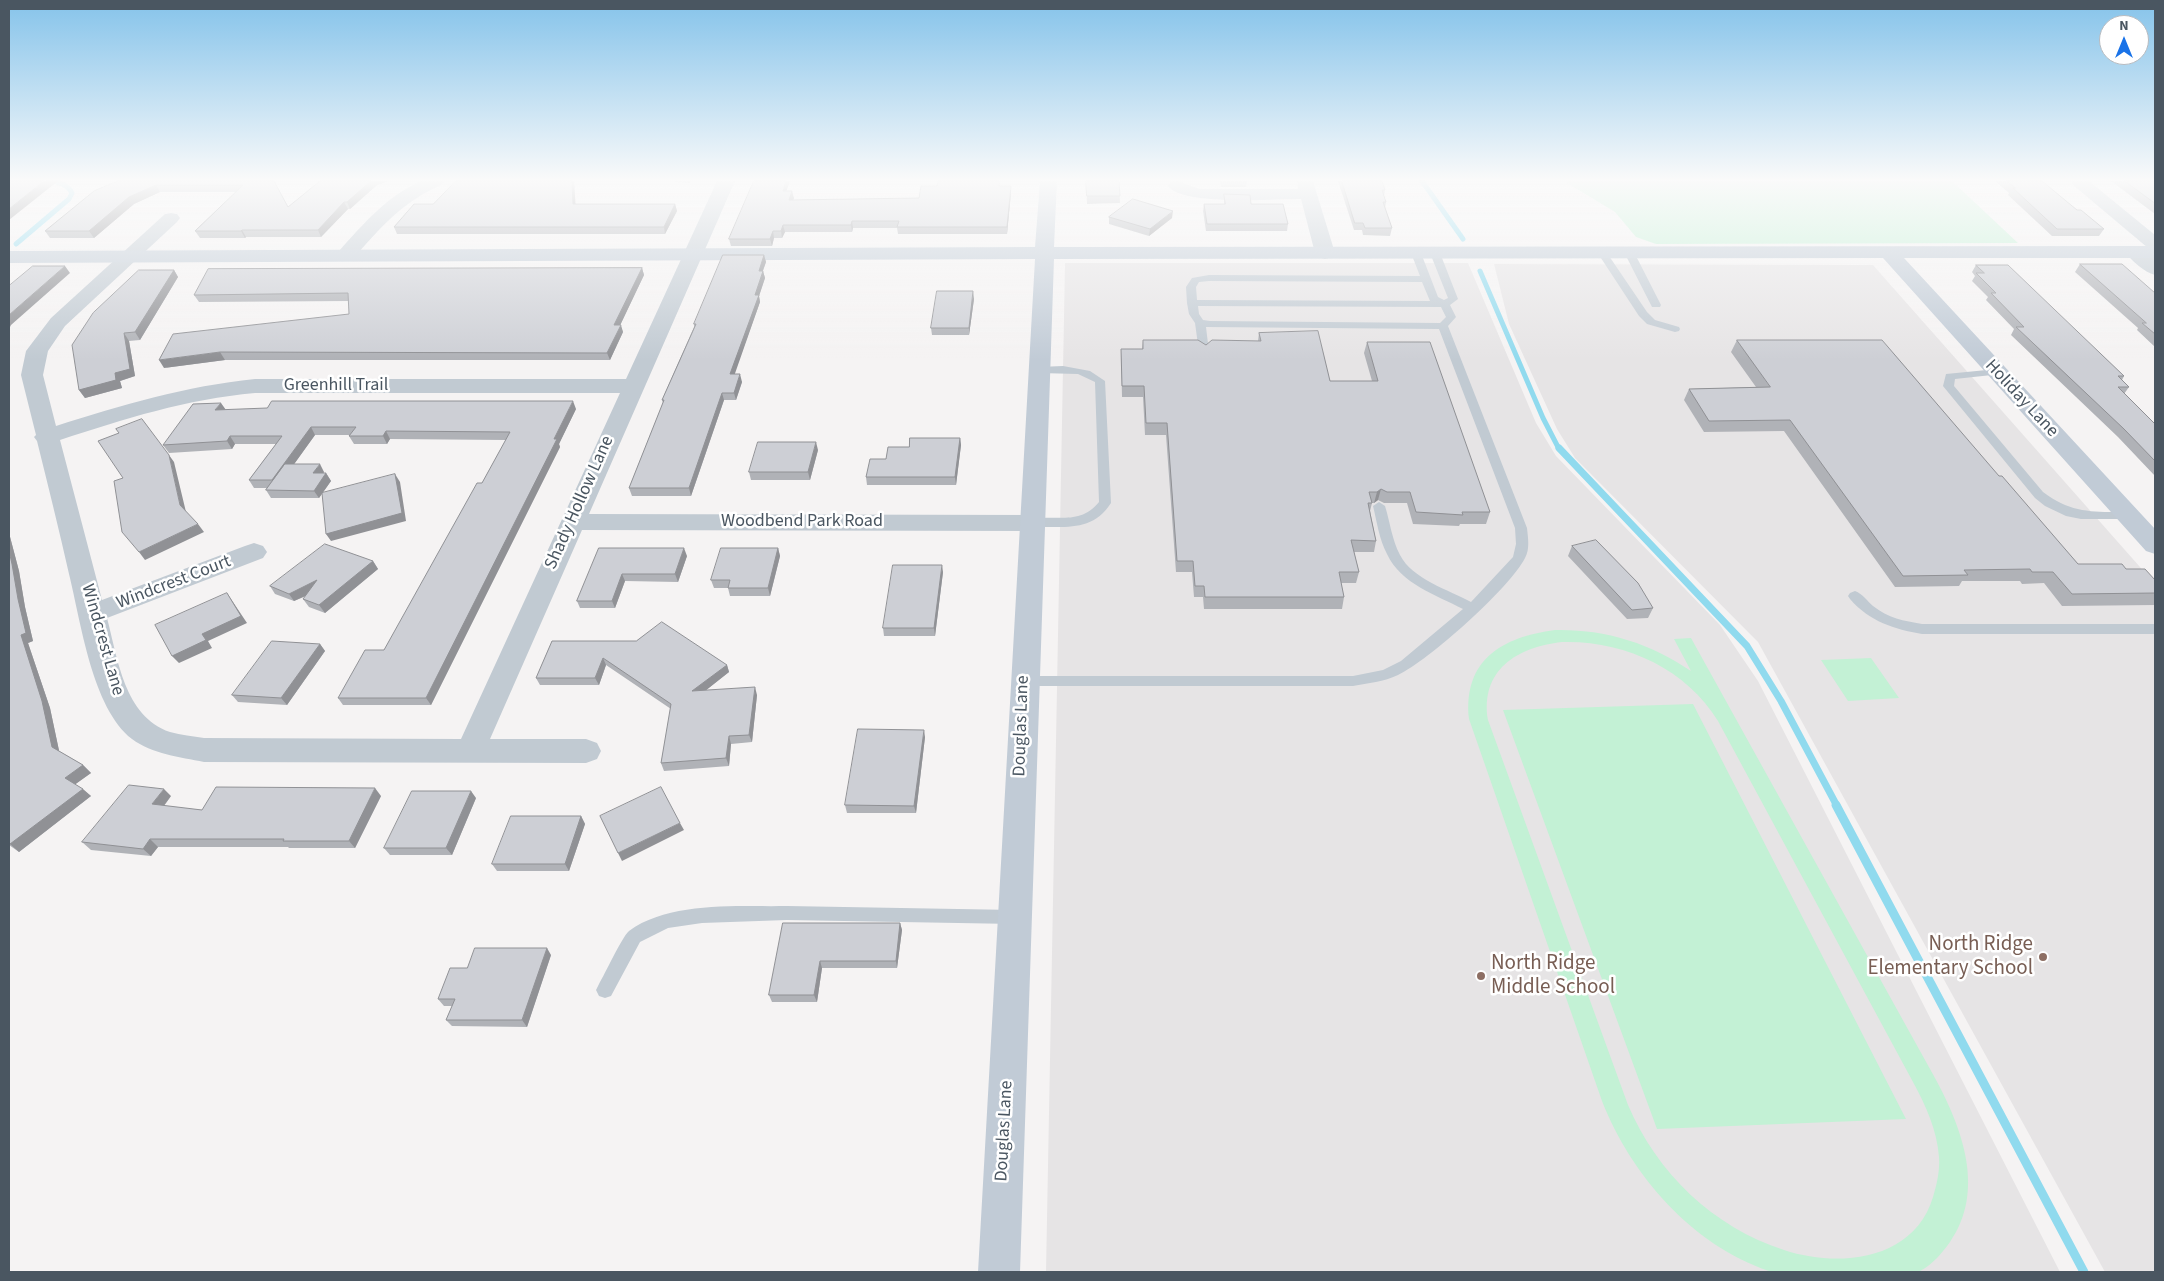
<!DOCTYPE html>
<html>
<head>
<meta charset="utf-8">
<style>
	body { margin:0 }
	#map { position:relative; width:2164px; height:1281px; overflow:hidden; background:#f5f3f3; font-family:"Source Sans 3",sans-serif }
	canvas { display:block }
	.frame { position:absolute; inset:0; border:10px solid #4a5661; pointer-events:none }
	.north { position:absolute; left:2099px; top:15px; width:50px; height:50px; box-sizing:border-box; background:#fff; border:1px solid #b7bbc0; border-radius:50%; rotate:0deg; font-size:14px; font-weight:700; line-height:20px; text-align:center; color:#4a5661 }
	.north::after { content:''; display:block; margin:auto; width:18px; height:22px; background:#1a73e8; clip-path:polygon(50% 0,100% 100%,50% 72%,0 100%) }
</style>
</head>
<body>
<div id="map">
<canvas width="2164" height="1281"></canvas>
<div class="frame"></div>
<div class="north">N</div>
</div>
<script>
const c = document.querySelector('canvas').getContext('2d');
c.lineJoin = 'round';
function fill(path, color) { c.fillStyle = color; c.fill(path, 'evenodd'); }
function trace(path, color, width, dash) { c.strokeStyle = color; c.lineWidth = width; c.lineCap = dash ? 'butt' : 'round'; c.setLineDash(dash || []); c.stroke(path); }
function write(font, color, halo, rows, align = 'center') {
  c.font = font + ' "Source Sans 3",sans-serif'; c.lineWidth = 5; c.setLineDash([]); c.textBaseline = 'middle'; c.strokeStyle = halo; c.fillStyle = color; for (const [text, x, y, turn = 0] of rows) {
    c.save(); c.translate(x, y); c.rotate((+turn || 0) * Math.PI / 180); c.textAlign = isNaN(turn) ? turn : align; if (halo) c.strokeText(text, 0, 0); c.fillText(text, 0, 0); c.restore();
  }
}
fill(new Path2D(`
	M1065,263h403l68,160 20,33 164,169 38,56 302,591h-1014z
	M1494,264l379,1 282,319v688h-50l-347,-630 -183,-184 -18,-29 -48,-105z`), '#e6e4e5');
fill(new Path2D(`
	M1567,181h385l66,62 -362,1 -20,-7 -21,-25 -48,-29z
	M1555,630c50,-1 95,13 136,41l-17,-32 17,-1 244,440c27,50 51,112 15,164 -8,11 -18,23 -30,29 -9,5 -58,1 -71,1 -17,0 -67,4 -80,-1 -77,-26 -138,-96 -167,-170l-133,-382c-6,-59 33,-82 86,-89zM1562,642c61,-2 124,26 156,79l195,361c13,24 24,48 26,75 1,13 -2,27 -6,40 -19,64 -95,71 -149,53 -71,-23 -127,-77 -156,-145l-140,-385c-8,-50 29,-73 74,-78z
	M1871,658l28,40 -51,3 -27,-41z
	M1693,704l213,415 -249,10 -154,-419z`), '#c3f1d5');
trace(new Path2D(`
	M1422,181l41,58
	M16,244l53,-45 3,-6c-5,-9 -13,-11 -23,-12
	M1480,271l63,147 16,31`), '#90daee', 5);
trace(new Path2D(`
	M1559,448l188,198 34,55 56,105`), '#90daee', 7);
trace(new Path2D(`
	M1836,805l248,467`), '#90daee', 9);
fill(new Path2D(`
	M1602,249l3,1 42,62 8,8 24,7 1,2 -1,2 -4,1 -28,-8 -8,-8 -42,-64z
	M1629,249l5,3 27,53 -1,2h-8l-1,-2 -27,-53z
	M1416,250l5,3 17,44 6,3 4,-2 -18,-45 5,-3 5,3 18,46 -8,6 6,12 -8,9 79,202c1,10 3,21 -2,30 -15,30 -97,103 -127,117 -14,7 -30,8 -45,11h-329l-5,-1 -2,-4 2,-4 5,-1h329l30,-6 18,-9 62,-52c-27,-14 -62,-25 -76,-55 -8,-15 -10,-32 -14,-48l6,-4 6,4c5,16 7,34 15,49 12,24 49,35 71,47l42,-45 3,-13 -1,-16 -76,-199 -233,-2 3,25 -5,3 -5,-3 -4,-29 -6,-9 -2,-11 -1,-16 6,-9 17,-3 211,1 -9,-23zM1209,281l213,1 8,19 -233,-1 -1,-13 3,-5zM1198,306l243,1 5,10 -6,6 -230,-2 -7,-1 -4,-6z
	M1063,366l27,5 15,10 6,122c-19,30 -48,23 -79,24l-6,-4 2,-3c26,-7 51,7 71,-18l-4,-120 -17,-8 -39,-1 -5,-3 5,-3z
	M1997,369l5,3 -1,2 -46,5 -1,7 89,106c29,22 52,20 86,20l4,1 2,3 -2,3h-52l-15,-3 -21,-10 -10,-8 -92,-112 3,-12z
	M1855,591c8,3 12,10 18,15 15,12 31,15 49,18h233v10h-233c-28,-5 -52,-12 -72,-35l-2,-3 2,-3z
	M787,906l228,4 6,2 2,5 -2,5 -6,2 -228,-4 -85,3 -34,5 -28,14 -29,54 -6,2 -6,-2 -3,-6 3,-6c6,-10 23,-47 30,-53 41,-30 110,-24 158,-25z`), '#c1cad2');
fill(new Path2D(`
	M421,181h23l-3,4c-40,18 -60,42 -88,74l-7,2 -7,-2 -3,-4 3,-4c25,-28 48,-55 82,-70z
	M717,181h18l-146,333 443,1 9,2 3,6 -3,6 -9,2 -450,-1 -92,209h96l11,4 4,8 -4,8 -11,4 -382,-1c-24,-5 -52,-8 -72,-23 -40,-31 -51,-117 -63,-165 -10,-44 -21,-89 -32,-133l-3,-4 2,-2 -15,-60 5,-24 25,-33 114,-104 6,-1 6,1 3,4 -3,4 -112,104 -17,25 -5,24 13,51c66,-21 130,-40 199,-47h371zM255,393h365l-159,346 -257,-1c-11,-2 -23,-3 -34,-6 -46,-16 -52,-73 -63,-114l156,-60 4,-6 -4,-6 -9,-3 -9,3 -143,54 -42,-160c64,-21 127,-41 195,-47z
	M1177,181l23,8h98l-1,-8h16l22,72 -3,4 -7,2 -7,-2 -3,-4 -14,-54c-26,0 -119,7 -133,-13l3,-4z
	M2071,181h18l66,54v15l-7,-2 -75,-63z
	M2135,246l7,2 13,11v16c-11,-3 -23,-14 -30,-23l3,-4z`), '#c1cad2');
fill(new Path2D(`
	M1040,181h17l-3,66 1101,-1v12h-251l251,271v25l-9,-3 -263,-293 -829,1 -34,1013h-42l57,-1013 -1026,4v-12l1026,-4z`), '#c1cbd6');
fill(new Path2D(`
	M118,181h156l14,26 32,-26h69l-12,4 -27,24h-2l-27,28h-75l-1,1h-45l-5,-7 41,-39h-76l-26,12 -40,34h-44l-5,-7z
	M574,181l1,23h100l2,7 -12,23h-268l-3,-7 39,-23z
	M666,181h25l-1,2z
	M992,181l19,12 -4,41h-109l-1,-6h-44l-1,4h-67l-3,6h-8l-2,8h-41l-2,-7 57,-48 8,7 -1,2 126,-2 18,-12z
	M1086,181h33l1,22 -33,1z
	M1220,181h27l-1,6h-25z
	M1338,181h44l3,9 -1,6 2,6 -1,6 7,20 -2,8 -27,-1 -1,-5h-8z
	M1995,181h47l35,29 27,19 -5,7h-47l-44,-41 1,-2z
	M2111,181h44v33z
	M1224,194l27,10 37,20 -1,7h-81l-3,-20 1,-7h20z
	M1109,217l63,1 -23,18 -40,-12z
	M764,255l2,7 -3,9 2,7 -6,18 1,6 -26,72 8,8 -6,18h-12l-33,96h-59l-3,-8 34,-85 -1,-3 32,-73v-3z
	M2080,264l75,29v54l-18,-17 1,-2 -63,-56z
	M1976,265l148,111 -2,4 7,7 -5,7 31,30v52l-37,-39 -107,-102 3,-6 -28,-29 2,-3 -16,-16 3,-5 -3,-4z
	M642,268l2,7 -24,50 3,7 -13,28h-385l-61,8 185,-54v-13l-150,1 -5,-7z
	M174,270l4,7 -38,63 -11,1 6,35 -15,5 2,7 -37,10 -6,-8z
	M974,299l-5,36h-37l-1,-7z
	M1259,333l71,48h42l-8,-28 3,-11 123,170 -4,12h-26l-1,2 -46,-2 -6,-21h-23l-6,-3 -4,3h-2l-2,8 6,30 -2,11h-20l5,20 -3,11h-15l3,14 -2,12h-138l-1,-12h-9l-2,-25h-16l-10,-137h-21l-2,-38h-21l-1,-48h21l1,-9 63,5 52,-4z
	M1737,340l262,136 79,88 48,5 29,11v25l-93,1 -18,-23 -22,1 -2,-3h-58l-3,5 -64,1 -111,-156 -80,1 -20,-32 5,-11 67,-2 -25,-35z
	M576,409l-17,35 1,3 -129,258h-88l-5,-7 46,-48 98,-167 24,-43 -116,-1 -3,5h-33l-5,-8 1,-1h-35l-21,29 30,8 -1,1h3l5,8 -12,17h-48l-5,-8 1,-2h-13l-5,-8 27,-36h-41l-3,5 -63,4 -6,-8 63,-35z
	M960,438l1,7 -5,40h-89l-1,-8 20,-18 23,-12z
	M818,450l-8,30h-59l-2,-8z
	M9,533l10,38 6,36 8,34 -5,2 22,65 9,43 24,14 8,8 -16,11 16,12 -72,56 -10,-7z
	M1572,546l81,62 -5,10 -21,1 -59,-63z
	M599,548l88,8 -9,26 -53,-1 -10,27h-35l-3,-7z
	M778,548l2,8 -10,40h-40l-2,-8h-14l-3,-8z
	M373,561l5,8 -53,44 -16,-6 -6,-8 3,-3 -12,5 -19,-7 -5,-8z
	M943,572l-8,64h-51l-1,-8z
	M552,641l175,24 2,7 -23,18 51,5 -5,47 -21,2 -2,22 -65,5 -3,-8 10,-54 -65,-44 -7,20h-59l-4,-7z
	M320,644l5,7 -38,54 -49,-3 -6,-7z
	M925,737l-9,76h-69l-2,-8z
	M171,796l-7,10 38,4 179,-14 -26,52h-66l-1,-1h-130l-7,9 -60,-6 -9,-8z
	M476,798l-24,57h-62l-6,-7z
	M581,816l4,8 -16,47h-72l-5,-7z
	M783,923h117l2,7 -5,38h-75l-5,34h-45l-3,-7z
	M551,955l-24,72 -75,-1 -6,-6 6,-14h-8l-6,-7z`), '#b0b2b7');
fill(new Path2D(`
	M44,181h14l-49,39v-11z
	M371,181h18l-12,4 -27,24 -3,-7z
	M572,181h2l2,30 -3,-7z
	M786,181h4l-6,17 -1,-7z
	M156,185l4,7 -26,12 -40,34 -5,-7 40,-34z
	M1011,186v7l-4,41v-7z
	M792,191l2,7 -3,8 -2,-6z
	M344,202l4,7 -27,28 -3,-7z
	M675,204l2,7 -12,23 -1,-7z
	M1173,211l-1,7 -23,18 1,-7z
	M852,221l1,7 -1,4 -1,-7z
	M783,225l2,7 -3,6 -1,-7z
	M242,230l4,7 -1,1 -4,-7z
	M773,231l1,7 -2,8 -2,-7z
	M764,255l2,7 -6,16 -1,-7z
	M65,266l5,7 -59,52 -2,4v-14z
	M642,268l2,7 -27,57 -3,-7z
	M174,270l4,7 -38,63 -5,-8z
	M763,271l2,7 -6,18 1,6 -28,80 -2,-8 25,-79z
	M973,291l1,8 -5,36v-7z
	M621,325l2,7 -13,28 -3,-7z
	M124,333l5,8 6,35 -15,5 2,7 -37,10 -6,-8 36,-17z
	M220,352l5,8 -61,8 -5,-8z
	M740,374l2,8 -6,18 -2,-7z
	M722,393l2,7 -33,96 -2,-8z
	M573,401l3,8 -17,35 1,3 -129,258 -5,-7z
	M221,403l5,7h-11z
	M311,427l4,8 -38,53 -5,-8z
	M386,431l4,8 -3,5 -4,-8z
	M230,436l5,8 -3,5 -5,-8z
	M960,438l1,7 -5,40 -1,-8z
	M816,442l2,8 -8,30 -2,-8z
	M169,455l5,7 12,50 -6,-7z
	M320,464l4,8 -6,9 -5,-8z
	M326,473l5,8 -12,17 -5,-7z
	M395,474l5,8 6,39 -75,20 -5,-7z
	M1381,489l-3,11 -4,3 3,-11z
	M198,524l6,8 -59,28 -6,-8z
	M9,533l10,38 6,36 8,34 -5,2 22,65 10,47 -8,-8 -31,-112 -3,-36 -9,-48z
	M684,548l3,8 -9,26 -3,-8z
	M778,548l2,8 -10,40 -2,-8z
	M373,561l5,8 -53,44 -6,-8z
	M942,565l1,7 -8,64 -1,-8z
	M622,574l3,7 -10,27 -3,-7z
	M317,580l6,8 -29,13 -5,-7z
	M227,593l20,30 -39,18 4,7 -33,15 -7,-7 30,-22z
	M320,644l5,7 -38,54 -6,-7z
	M603,658l3,7 -7,20 -4,-7z
	M727,665l2,7 -34,27 -3,-8z
	M755,687l2,8 -5,47 -3,-7z
	M924,730l1,7 -9,76 -2,-7z
	M729,736l2,8 -2,22 -3,-8z
	M83,765l8,8 -18,13 -8,-8z
	M375,788l6,8 -26,52 -6,-7z
	M83,789l8,7 -72,56 -9,-8z
	M164,789l7,7 -12,16 -7,-8z
	M471,791l5,7 -24,57 -6,-7z
	M581,816l4,8 -16,47 -4,-7z
	M680,823l4,7 -62,31 -4,-8z
	M150,839l8,8 -7,9 -8,-7z
	M900,923l2,7 -5,38 -1,-7z
	M547,948l4,7 -24,72 -5,-7z
	M820,961l2,7 -5,34 -3,-7z`), '#909195');
const building = new Path2D(`
	M9,181h35l-35,28z
	M118,181h156l14,26 32,-26h51l-24,21h-3l-26,28h-76l-1,1h-46l48,-46h-87l-27,12 -40,34h-44l49,-40z
	M456,181h116l1,23h102l-11,23h-270l20,-23h19z
	M754,181h32l-3,10h9l-3,9 130,-2 2,-12h16l1,-5h61v5h12l-4,41h-110l2,-6h-47l-1,4h-68l-2,6h-8l-3,8h-41z
	M1086,181h33l1,15h-33z
	M1342,181h40l3,9h-3l4,12h-3l9,26h-27l-2,-5h-8z
	M2007,181h35l35,29h4l23,19h-47l-44,-41h2z
	M2125,181h30v22z
	M1224,194l26,1 1,9h32l5,20h-81l-3,-20h21z
	M1133,199l40,12 -23,18 -41,-12z
	M723,255h41l-5,16h4l-8,24h4l-29,79h10l-6,19h-12l-33,95h-60l35,-88h-2l34,-76h-2z
	M2080,264h42l33,29v41l-13,-11h4z
	M1976,265h32l116,111h-6l11,11h-11l37,37v37l-31,-32 -108,-102h8l-33,-34h5l-20,-20h8z
	M33,266h32l-56,49v-29z
	M642,268l-28,57h7l-14,28 -387,-1 -61,8 14,-26 176,-20 -1,-21 -154,2 14,-26z
	M139,270h35l-39,62 -11,1 6,36 -15,4 1,7 -37,10 -7,-45 21,-32z
	M937,291h36l-4,37h-38z
	M1318,331l12,50h48l-11,-39h63l60,170h-28l1,3 -47,-3 -6,-20h-23l-6,-3 -4,3h-8l3,11h-4l3,15 5,23 -25,-1 8,32h-20l5,25h-139l-1,-11h-9l-2,-25h-16l-10,-138h-21l-2,-37h-22l-1,-37h22v-9h55l8,5 6,-5 49,1 -2,-8z
	M1737,340h145l117,136h3l76,88h44l4,5h19l10,11v13l-83,1 -19,-22h-21l-2,-3 -66,1 4,5 -65,1 -113,-156 -81,1 -20,-32 81,-2z
	M272,401h301l-19,38h3l-131,259h-88l27,-48h19l93,-167h5l28,-51 -124,-1 -3,5h-34l7,-9h-45l-39,53h-23l33,-44h-52l-3,5 -64,4 30,-41 28,-1 -6,7 52,-2z
	M142,419l27,36 11,50 18,19 -59,28 -17,-20 -8,-51 9,-3 -25,-37 21,-8 -3,-4z
	M910,438h50l-5,39h-89l4,-18h16l2,-12h21z
	M758,442h58l-8,30h-59z
	M285,464h35l-7,9h13l-12,18 -48,-1z
	M395,474l7,39 -76,21 -4,-41z
	M1596,540l42,43 15,25 -21,2 -60,-64z
	M325,544l48,17 -54,44 -16,-6 14,-19 -28,14 -19,-8z
	M599,548h85l-9,26h-53l-10,27h-35z
	M721,548h57l-10,40h-40l2,-8h-19z
	M9,551l3,13 6,35 8,34 -5,2 21,66 10,46 31,18 -18,13 18,11 -73,55 -1,-1z
	M893,565h49l-8,63h-51z
	M227,593l14,23 -39,18 4,6 -34,16 -17,-31z
	M662,622l65,43 -35,26 63,-4 -6,48 -20,1 -3,22 -65,5 10,-59 -68,-46 -8,20h-59l16,-37h84z
	M272,641l48,3 -39,54 -49,-3z
	M858,729l66,1 -10,76 -69,-1z
	M129,785l35,4 -12,15 50,6 14,-23 159,1 -26,53h-66l1,-2h-134l-7,10 -61,-7z
	M661,787l19,36 -62,30 -18,-37z
	M412,791h59l-25,57h-62z
	M511,816h70l-16,48h-73z
	M783,923h117l-4,38h-76l-6,34h-45z
	M475,948h72l-25,72h-76l9,-21h-17l12,-31h17z`);
fill(building, '#cdcfd5');
trace(building, '#909195', 1);
const sky = c.createLinearGradient(0, 0, 0, 360);
sky.addColorStop(0, '#85c3ea');
sky.addColorStop(0.5, '#fafafa');
sky.addColorStop(1, '#fafafa00');
c.fillStyle = sky;
c.fillRect(0, 0, 2164, 360);
for (const [x, y, r, color] of [
	[2043,957,5,"#8d6e63"],
	[1481,976,5,"#8d6e63"]
]) { const dot = new Path2D(); dot.arc(x, y, r, 0, 2 * Math.PI); c.fillStyle = color; c.fill(dot); trace(dot, '#fff', 2); }
write('18px', '#4a5661', '#fff', [
	["Greenhill Trail",336,386],
	["Holiday Lane",2021,399,47],
	["Shady Hollow Lane",580,503,-66],
	["Woodbend Park Road",802,522],
	["Windcrest Court",174,583,-21],
	["Windcrest Lane",102,640,74],
	["Douglas Lane",1022,726,-88],
	["Douglas Lane",1005,1131,-87]
]);
write('21px', '#785e54', '#fff', [
	["North Ridge",2033,945],
	["Elementary School",2033,969],
	["North Ridge",1491,964,"left"],
	["Middle School",1491,988,"left"]
], 'right');
</script>
</body>
</html>
